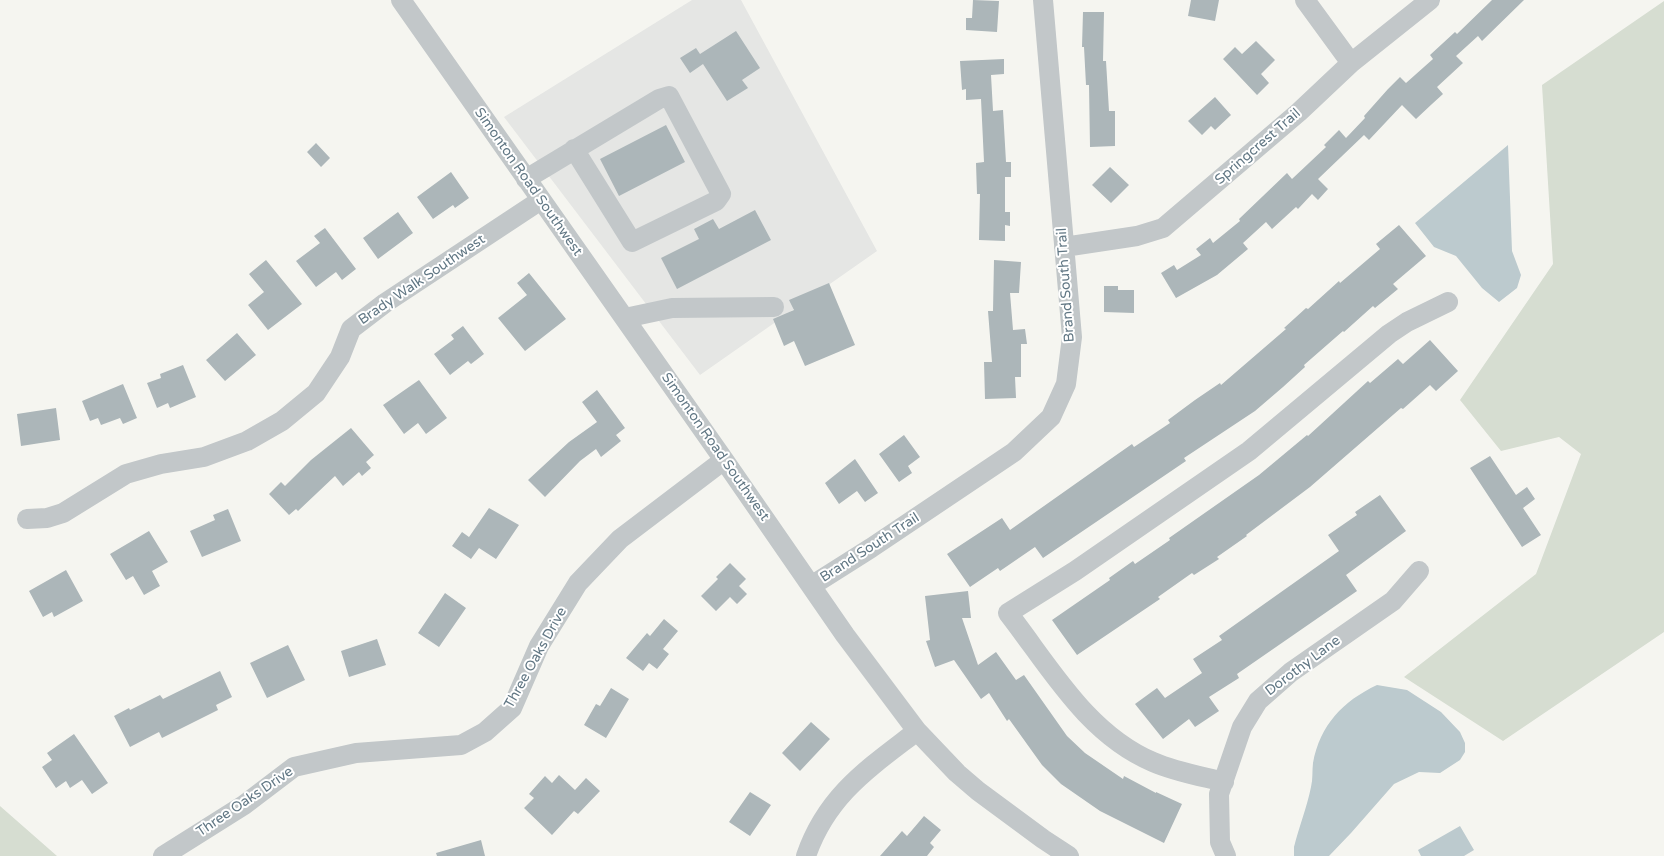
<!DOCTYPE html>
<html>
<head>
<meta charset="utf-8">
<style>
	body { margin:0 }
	canvas { display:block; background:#f5f5f0 }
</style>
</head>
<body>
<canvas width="1664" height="856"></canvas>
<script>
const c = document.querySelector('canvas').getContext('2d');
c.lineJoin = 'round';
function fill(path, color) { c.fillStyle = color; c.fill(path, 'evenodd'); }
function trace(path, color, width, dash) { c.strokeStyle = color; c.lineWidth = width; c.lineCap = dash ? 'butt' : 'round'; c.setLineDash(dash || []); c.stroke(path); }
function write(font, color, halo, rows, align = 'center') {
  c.font = font + ' "Varela Round",sans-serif'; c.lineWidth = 4; c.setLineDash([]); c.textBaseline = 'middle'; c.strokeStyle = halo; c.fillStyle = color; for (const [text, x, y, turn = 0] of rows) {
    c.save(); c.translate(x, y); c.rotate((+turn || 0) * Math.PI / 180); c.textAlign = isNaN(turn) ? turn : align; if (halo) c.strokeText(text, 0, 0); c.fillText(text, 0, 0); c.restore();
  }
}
fill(new Path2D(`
	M692,0h49l136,251 -177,124 -196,-258z`), '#e5e6e4');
fill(new Path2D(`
	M1664,1v631l-161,109 -99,-64 132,-103 45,-120 -22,-17 -58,14 -41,-51 93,-136 -11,-179z
	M0,806l57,50h-57z`), '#d6ddd1');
fill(new Path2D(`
	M1508,145l4,106 9,24 -4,13 -18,14 -17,-14 -26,-32 -22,-9 -19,-24z
	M1377,685l30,5 34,22 19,20 5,11v9l-5,8 -20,13 -21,-1 -25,12 -43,49 -22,23h-35v-9c5,-20 13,-40 17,-60 2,-8 1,-16 2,-24 7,-38 30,-62 64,-78z
	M1460,826l14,24 -10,6h-43l-3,-6z`), '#bccace');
fill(new Path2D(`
	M973,0l26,1 -2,31 -31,-2v-12h6z
	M1191,0h28l-4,21 -27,-5z
	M1492,0h32l-42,41 -4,-5 -22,20 7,7 -26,24 6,7 -11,10 -16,15 -14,-14 -33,35 -5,-5 -46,44 10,10 -10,11 -6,-6 -14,15 -2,-2 -24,22 -6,-7 -23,21 5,6 -31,26 -41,23 -15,-25 13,-8 3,5 24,-15 -5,-6 14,-11 3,5 27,-22 -1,-2 48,-46 5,6 34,-32 -2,-2 15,-15 7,8 19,-20 -1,-2 24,-27 12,-12 6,6 27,-24 -3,-4 25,-23 2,2z
	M1083,12h21l-1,49h3l3,50h6v35l-25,1 -1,-62h-3l-2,-38h-2z
	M736,31l24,37 -18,12 6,8 -21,13 -24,-37 -13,9 -10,-15 16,-10 4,6z
	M1256,41l19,19 -14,14 8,9 -12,12 -34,-36 12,-12 7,7z
	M1004,59v15l-13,1 2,36 10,-1 3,52h5v15h-6v35h5v14l-5,-1v16l-26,-1 1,-46h-3l-1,-31 8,-1 -3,-63 -15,1v-11l-4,1 -2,-29z
	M1215,97l16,18 -16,15 -4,-4 -9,9 -14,-14z
	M666,125l19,37 -66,34 -19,-37z
	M316,143l14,15 -9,9 -14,-15z
	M1110,167l19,18 -18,18 -19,-18z
	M451,172l18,26 -14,10 -2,-3 -20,14 -16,-22z
	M755,210l16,30 -94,49 -16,-31 38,-19 -5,-10 19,-10 6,10z
	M398,212l15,21 -35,26 -15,-21z
	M1399,225l27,31 -33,28 5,5 -23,19 -2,-2 -29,26 -1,-1 -39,34 1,2 -22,20 -28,24 -71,47 2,3 -143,97 -8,-11 -35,24 -2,-3 -28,19 -23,-33 55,-36 8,12 102,-72 20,-14 2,3 36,-24 -2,-3 27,-20 25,-17 1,2 65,-56 -2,-1 22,-20 2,1 31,-28 1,2 40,-34 -4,-5z
	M325,228l31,41 -14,11 -6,-8 -20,15 -20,-26 24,-18 -6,-7z
	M266,260l36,44 -34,26 -20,-25 16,-13 -15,-18z
	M994,260l27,2 -2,31h-9l3,37 12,-1 2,15h-6v33h-6l1,21 -31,1 -1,-37h8l-4,-51h5z
	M529,273l37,46 -41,32 -27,-33 29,-23 -10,-12z
	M829,283l26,62 -50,21 -11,-25 -10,5 -11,-27 21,-9 -5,-10z
	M1104,286h14v4h16v23l-30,-1z
	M463,326l21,28 -13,10 -3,-3 -18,14 -16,-21 20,-15 -3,-4z
	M237,333l19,22 -31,26 -19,-21z
	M1430,340l28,31 -22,20 -6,-6 -27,24 -2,-1 -91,79 -64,48 1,1 -30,21 2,2 -25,16 -2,-2 -34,24 2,2 -83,56 -25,-35 58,-40 -1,-2 24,-17 2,3 35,-24 -1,-2 90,-63 48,-40 1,1 60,-55 2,2 28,-24 5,5z
	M183,365l13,32 -26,11 -2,-5 -11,5 -10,-25 14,-5 -1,-4z
	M419,380l28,38 -21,16 -8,-11 -14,11 -21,-29z
	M123,384l14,34 -14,6 -3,-6 -19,7 -3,-7 -8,3 -8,-20z
	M597,390l28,38 -9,7 5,6 -20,16 -5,-8 -16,12 -35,36 -17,-17 41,-38 28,-20 -15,-20z
	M56,408l4,32 -39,6 -4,-32z
	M351,428l23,27 -8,7 5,6 -9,8 -3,-4 -16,14 -8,-10 -37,35 -2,-2 -7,6 -20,-21 12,-12 4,4 26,-26z
	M904,435l16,22 -12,9 4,7 -13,9 -20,-28z
	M1490,456l26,39 11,-8 8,12 -12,9 18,27 -19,12 -52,-79z
	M855,459l23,34 -13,9 -8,-11 -18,13 -14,-21z
	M1380,495l26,36 -60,44 11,16 -120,83 2,4 -30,19 10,14 -24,16 -6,-8 -26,20 -28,-35 22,-16 8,10 37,-25 -9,-14 29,-19 -3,-4 120,-85 -11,-16 29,-20 -2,-3z
	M489,508l30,17 -23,34 -17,-11 -8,11 -19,-13 10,-14 7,5z
	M228,509l13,32 -39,16 -12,-26 25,-11 -2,-5z
	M149,531l19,31 -16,9 8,15 -16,9 -11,-19 -7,4 -16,-26z
	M730,563l16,16 -7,7 8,8 -10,10 -7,-7 -14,14 -15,-15 17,-17 -2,-2z
	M66,570l17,31 -29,16 -2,-5 -9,5 -14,-26z
	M968,591l3,27h-9l16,47 18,-13 20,28 8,-5 43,61 18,17 38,26 1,-3 32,17v-1l26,12 -18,39 -64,-32 -39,-27 -19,-19 -33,-46 -2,2 -18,-28 -8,6 -27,-39 -19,7 -9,-26 4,-1 -5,-44z
	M445,593l21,15 -27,39 -21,-14z
	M664,619l14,12 -15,18 6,5 -12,15 -8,-6 -6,8 -17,-13 21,-25 3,3z
	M377,639l9,26 -37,12 -8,-26z
	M288,645l17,35 -38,18 -17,-35z
	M220,671l12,26 -16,8 2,5 -56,28 -3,-6 -29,15 -16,-31 15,-8 1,2 30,-15 3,4z
	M611,688l18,11 -23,39 -22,-13 12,-21 4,2z
	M811,722l19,17 -30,32 -18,-18z
	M74,734l34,49 -16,11 -10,-14 -12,8 -4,-7 -10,7 -14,-21 10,-7 -5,-7z
	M559,775l16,15 11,-12 14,13 -22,23 -4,-3 -22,24 -28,-27 10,-10 -5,-4 16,-18 7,7z
	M750,792l21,13 -21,31 -21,-14z
	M924,816l17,14 -11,13 4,4 -7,9h-47l22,-25 5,5z
	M481,840l4,16h-48l-1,-3z`), '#acb6b9');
trace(new Path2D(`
	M401,0l323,460 121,175 72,96 40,42 21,18 65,48 26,17
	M1305,0l46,63
	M526,179l133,-80 10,-3 52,98 -5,7 -84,41 -58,-93
	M1064,247l73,-11 26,-8 136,-116 52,-49 79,-63
	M625,318l47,-10 102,-1
	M27,519l20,-1 16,-5 63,-39 35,-10 43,-7 43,-16 35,-20 34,-28 24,-36 11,-28 34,-26 156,-103
	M811,586l60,-38 143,-96 37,-35 15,-33 6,-47 -29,-337
	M1224,782c-24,-6 -48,-10 -71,-20 -66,-28 -103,-95 -145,-149l67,-42 174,-120 140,-117 18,-12 41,-20
	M163,856l81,-51 50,-38 62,-14 105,-8 24,-13 27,-24 27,-62 39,-63 42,-44 104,-79
	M806,856c21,-61 63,-88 111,-125
	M1226,856l-6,-14 -1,-48 23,-67 16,-26 33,-29 102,-71 26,-30`), '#c2c7c9', 20);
write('14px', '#617784', '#fff', [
	["Springcrest Trail",1258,147,-41],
	["Simonton Road Southwest",528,182,55],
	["Brady Walk Southwest",422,280,-34],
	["Brand South Trail",1066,285,-94],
	["Simonton Road Southwest",715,447,55],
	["Brand South Trail",870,548,-33],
	["Three Oaks Drive",536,658,-61],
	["Dorothy Lane",1303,666,-37],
	["Three Oaks Drive",245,802,-34]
]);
</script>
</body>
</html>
